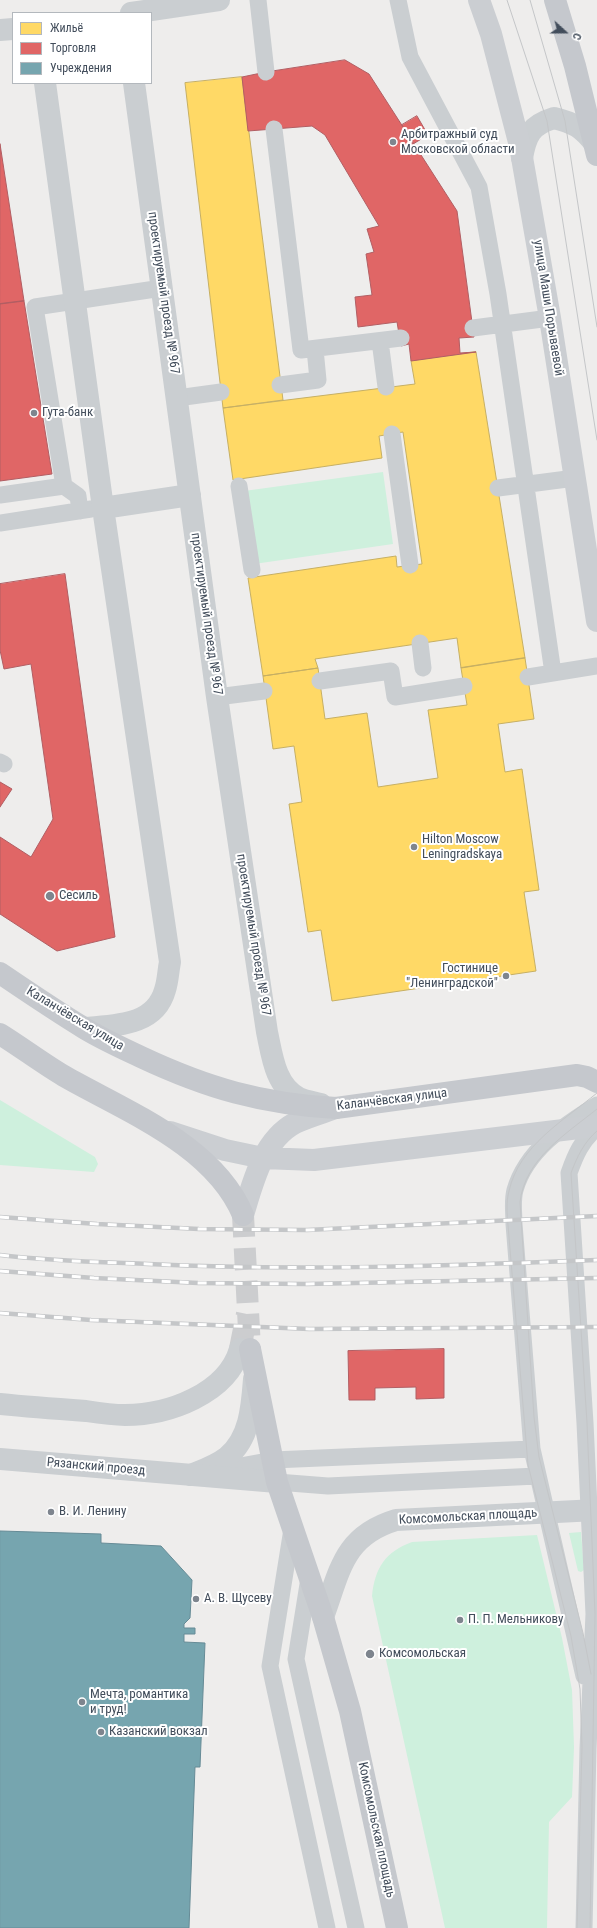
<!DOCTYPE html>
<html>
<head>
<meta charset="utf-8">
<style>
	body { margin:0 }
	#map { position:relative; width:597px; height:1928px; overflow:hidden; background:#eeedec; font-family:"Roboto Condensed",sans-serif }
	canvas { display:block }
	.legend { position:absolute; left:12px; top:12px; width:140px; height:72px; box-sizing:border-box; background:#fff; border:1px solid #b3b8bd; margin:0; padding:5px 7px; list-style:none; font-size:12px; color:#424d5b }
	.legend li { display:flex; align-items:center; gap:8px; height:20px }
	.legend b { width:20px; border:1px solid #b3b8bd }
	.north { position:absolute; left:545px; top:12px; width:40px; height:40px; -webkit-text-stroke:3px #fff; paint-order:stroke; rotate:111deg; font-size:11px; font-weight:700; line-height:16px; text-align:center; color:#424d5b }
	.north::after { content:''; display:block; margin:auto; width:14px; height:18px; background:#424d5b; clip-path:polygon(50% 0,100% 100%,50% 72%,0 100%) }
</style>
</head>
<body>
<div id="map">
<canvas width="597" height="1928"></canvas>
<ul class="legend">
<li><b style="height:11px;background:#ffd966"></b>Жильё</li>
<li><b style="height:11px;background:#e06666"></b>Торговля</li>
<li><b style="height:11px;background:#76a5af"></b>Учреждения</li>
</ul>
<div class="north">С</div>
</div>
<script>
const c = document.querySelector('canvas').getContext('2d');
c.lineJoin = 'round';
function fill(path, color) { c.fillStyle = color; c.fill(path, 'evenodd'); }
function trace(path, color, width, dash) { c.strokeStyle = color; c.lineWidth = width; c.lineCap = dash ? 'butt' : 'round'; c.setLineDash(dash || []); c.stroke(path); }
function write(font, color, halo, rows, align = 'center') {
  c.font = font + ' "Roboto Condensed",sans-serif'; c.lineWidth = 4; c.setLineDash([]); c.textBaseline = 'middle'; c.strokeStyle = halo; c.fillStyle = color; for (const [text, x, y, turn = 0] of rows) {
    c.save(); c.translate(x, y); c.rotate((+turn || 0) * Math.PI / 180); c.textAlign = isNaN(turn) ? turn : align; if (halo) c.strokeText(text, 0, 0); c.fillText(text, 0, 0); c.restore();
  }
}
fill(new Path2D(`
	M383,472l10,72 -139,20 -10,-73z
	M0,1100l95,57 3,7 -4,8 -94,-7z
	M581,1532l3,38 -3,2 -3,-1 -9,-38z
	M537,1535l25,103 10,52 2,57 -2,50 -23,25 -2,106h-102l-73,-332c3,-28 13,-44 40,-54z`), '#cef0dd');
const homes = new Path2D(`
	M242,77l41,323 -60,8 -38,-325z
	M476,352l49,306 -64,10 -4,-30 -142,21 3,9 -55,8 -15,-98 148,-22 1,11 25,-3 -19,-132 -24,4 3,22 -149,22 -10,-72 192,-24 -4,-23z
	M525,658l9,61 -36,5 7,48 17,-3 17,121 -15,2 12,79 -204,30 -11,-71 -13,2 -19,-128 13,-2 -8,-56 -21,3 -10,-73 55,-8 7,51 42,-6 11,74 60,-9 -10,-68 39,-5 -6,-37z`);
fill(homes, '#ffd966');
trace(homes, '#c6af63', 1);
const shops = new Path2D(`
	M345,60l24,14 88,137 17,126 -15,1 1,15 16,-1 -65,9 -2,-17 -8,2 -4,-24 -39,5 -3,-30 17,-2 -6,-41 8,-2 -7,-23 12,-3 -54,-91 -13,-9 -64,5 -6,-54 24,-5z
	M417,116l11,19 -15,9 -11,-19z
	M0,144l24,157 -24,3z
	M24,301l28,173 -52,7v-177z
	M65,574l50,363 -58,14 -57,-37v-77l31,20 22,-38 -22,-155 -27,5 -4,-19v-66z
	M0,782l12,7 -12,18z
	M444,1349v49l-28,1v-12l-41,1v12h-26l-1,-49z`);
fill(shops, '#e06666');
trace(shops, '#b15e63', 1);
const public = new Path2D(`
	M0,1531l101,3v9l60,3 31,34 -2,38 -6,6v4h11v6h-11v8l21,1 -5,124h-5l-6,161h-189z`);
fill(public, '#76a5af');
trace(public, '#668b96', 1);
trace(new Path2D(`
	M240,1349l7,-35`), '#cccdcf', 22, [22, 11]);
trace(new Path2D(`
	M243,1215l7,134`), '#cccdcf', 22, [22, 11]);
trace(new Path2D(`
	M258,0l8,72
	M398,0l12,57 69,130 19,107 55,379
	M274,129l27,221 100,-12
	M473,328l77,-10
	M380,341l6,46
	M280,385l38,-5 -3,-31
	M177,398l44,-6
	M392,434l18,131
	M239,486l13,84
	M498,488l77,-10
	M0,495l64,-9
	M80,511l-2,-15 -14,-10 -29,-179 127,-19
	M0,523l91,-14
	M420,643l3,25
	M528,677l69,-11
	M320,681l71,-10 4,26 69,-11
	M217,697l47,-6
	M0,762l4,2
	M213,1471l60,-11 259,-11
	M277,1482l51,4 209,-10
	M292,1529l-22,137 57,262
	M309,1578l-13,81 60,269
	M584,1676l-52,-227 -18,-225c0,-11 -2,-23 1,-34 11,-39 49,-65 82,-85
	M584,1928l4,-179 6,-135 -9,-191 -16,-250c6,-17 13,-34 28,-45`), '#caced1', 17);
trace(new Path2D(`
	M131,13l88,-13
	M0,30l13,-1
	M45,83l58,425 67,454c-2,10 -2,19 -5,28 -10,36 -49,35 -80,38
	M134,83l83,614 50,335c5,23 8,54 32,66 7,3 15,4 22,6
	M522,158c4,-23 9,-33 32,-40 21,5 28,10 41,26
	M103,508l87,-13
	M191,1475c12,-5 26,-10 36,-18 23,-18 25,-51 27,-78
	M323,1617c17,-46 20,-81 73,-97l201,-10`), '#caced1', 22);
trace(new Path2D(`
	M0,1404c29,3 57,5 86,7 13,2 26,4 39,4 43,0 102,-21 115,-66
	M0,1459l277,23`), '#caced1', 22);
trace(new Path2D(`
	M479,0l12,34 29,112 30,172 47,303
	M170,1132l55,18 38,8 51,2 283,-34
	M243,1215c10,-33 20,-75 52,-92 13,-6 27,-10 41,-15`), '#cbced2', 22);
trace(new Path2D(`
	M555,0l20,66 22,89
	M0,973c28,19 56,38 84,55 18,11 38,20 57,29 66,31 121,47 195,51l241,-33 10,2 10,5
	M0,1034c21,13 42,29 64,42 61,35 150,69 179,139
	M250,1349l27,133 46,135 27,94 47,217`), '#c5c8cd', 22);
trace(new Path2D(`
	M507,0l40,121 50,319
	M530,0l35,121 32,206
	M591,1674l-8,-41 -44,-176 -5,-40 -14,-215c5,-43 46,-68 77,-93
	M577,1928l5,-181 -2,-58 -9,-53 -43,-171 -20,-240c-1,-11 -2,-23 1,-34 10,-45 54,-70 88,-98
	M590,1928l5,-314 -8,-191 -16,-250c6,-16 13,-31 26,-42`), '#c4c6c8', 1);
const rail = new Path2D(`
	M0,1217l97,7 102,5 108,1 290,-14
	M0,1255c49,6 98,7 148,9 149,7 299,2 449,-4
	M0,1271l94,7 104,5 109,1 290,-6
	M0,1313l91,7 218,9 288,-2`);
trace(rail, '#c4c6c8', 4.5);
trace(rail, '#fff', 3, [9]);
for (const [x, y, r, color] of [
	[393,142,4,"#7e858e"],
	[34,413,4,"#7e858e"],
	[414,847,4,"#7e858e"],
	[50,896,5,"#7e858e"],
	[506,976,4,"#7e858e"],
	[51,1512,4,"#7e858e"],
	[196,1599,4,"#7e858e"],
	[460,1620,4,"#7e858e"],
	[370,1654,5,"#7e858e"],
	[82,1702,4,"#7e858e"],
	[101,1732,4,"#7e858e"]
]) { const dot = new Path2D(); dot.arc(x, y, r, 0, 2 * Math.PI); c.fillStyle = color; c.fill(dot); trace(dot, '#fff', 1.5); }
write('13px', '#424d5b', '#fff', [
	["Арбитражный суд",401,135],
	["Московской области",401,150],
	["Гута-банк",42,413],
	["Hilton Moscow",422,840],
	["Leningradskaya",422,855],
	["Сесиль",59,896],
	["Гостинице",498,969,"right"],
	["\"Ленинградской\"",498,984,"right"],
	["В. И. Ленину",59,1512],
	["А. В. Щусеву",204,1599],
	["П. П. Мельникову",468,1620],
	["Комсомольская",379,1654],
	["Мечта, романтика",90,1695],
	["и труд!",90,1710],
	["Казанский вокзал",109,1732]
], 'left');
write('13px', '#424d5b', '#fff', [
	["проектируемый проезд № 967",163,293,82],
	["улица Маши Порываевой",548,308,81],
	["проектируемый проезд № 967",206,614,82],
	["проектируемый проезд № 967",253,935,81],
	["Каланчёвская улица",75,1019,31],
	["Каланчёвская улица",392,1100,-7],
	["Рязанский проезд",96,1467,5],
	["Комсомольская площадь",468,1517,-3],
	["Комсомольская площадь",376,1830,78]
]);
</script>
</body>
</html>
